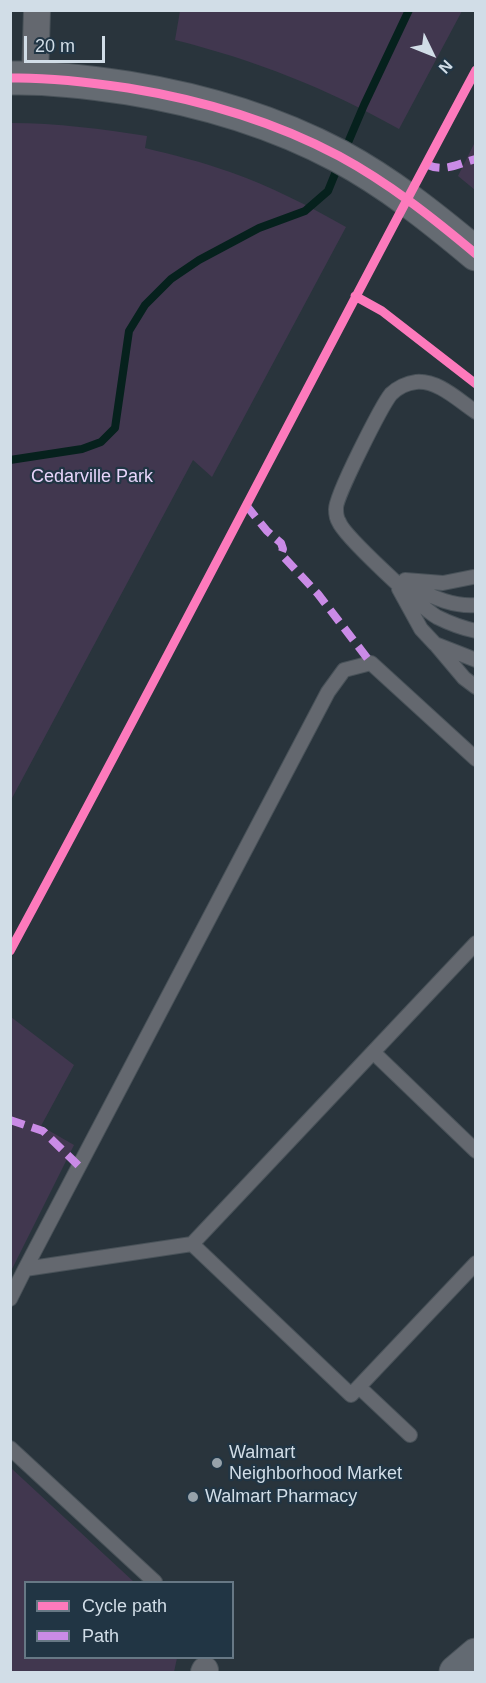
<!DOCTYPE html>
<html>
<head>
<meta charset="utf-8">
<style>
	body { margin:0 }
	#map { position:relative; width:486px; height:1683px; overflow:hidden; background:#29343c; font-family:Helvetica,sans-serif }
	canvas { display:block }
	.frame { position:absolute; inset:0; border:12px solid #d1dde7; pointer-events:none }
	.legend { position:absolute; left:24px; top:1581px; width:210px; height:78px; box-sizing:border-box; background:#213544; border:2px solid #677885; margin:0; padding:8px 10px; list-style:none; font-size:18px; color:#d1dde7 }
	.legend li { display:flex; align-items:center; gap:12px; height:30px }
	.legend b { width:30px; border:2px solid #677885 }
	.north { position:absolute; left:402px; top:24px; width:60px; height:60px; -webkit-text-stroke:4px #213544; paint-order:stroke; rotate:133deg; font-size:16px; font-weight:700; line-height:24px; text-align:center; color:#d1dde7 }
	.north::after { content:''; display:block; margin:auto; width:21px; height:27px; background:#d1dde7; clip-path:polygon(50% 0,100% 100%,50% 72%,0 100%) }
	.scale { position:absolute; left:24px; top:36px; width:81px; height:27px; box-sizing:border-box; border:3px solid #d1dde7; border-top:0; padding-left:8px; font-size:18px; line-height:21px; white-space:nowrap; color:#d1dde7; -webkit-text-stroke:4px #213544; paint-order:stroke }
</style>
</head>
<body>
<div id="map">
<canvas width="486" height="1683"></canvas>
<div class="frame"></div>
<ul class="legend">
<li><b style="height:8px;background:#fd7abc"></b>Cycle path</li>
<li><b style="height:8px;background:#ca8be6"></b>Path</li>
</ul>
<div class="north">N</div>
<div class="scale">20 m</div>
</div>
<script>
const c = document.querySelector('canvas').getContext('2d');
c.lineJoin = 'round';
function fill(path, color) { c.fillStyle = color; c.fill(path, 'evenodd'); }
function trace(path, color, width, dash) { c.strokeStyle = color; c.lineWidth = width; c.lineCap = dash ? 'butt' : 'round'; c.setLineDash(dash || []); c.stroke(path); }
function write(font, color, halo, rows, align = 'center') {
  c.font = font + ' Helvetica,sans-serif'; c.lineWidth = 4.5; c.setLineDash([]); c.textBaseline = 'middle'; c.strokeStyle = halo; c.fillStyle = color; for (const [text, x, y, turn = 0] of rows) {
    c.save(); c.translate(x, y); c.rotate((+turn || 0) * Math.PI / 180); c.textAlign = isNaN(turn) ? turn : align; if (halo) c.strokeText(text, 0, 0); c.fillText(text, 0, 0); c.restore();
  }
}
fill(new Path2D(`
	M180,11v-1l282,1 -63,118c-73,-41 -144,-69 -224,-89z
	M11,123c46,0 91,6 136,13l-2,12c29,7 57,14 85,24 40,14 79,34 116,55l-134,250 -19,-17 -182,340z
	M475,142l1,48h-1l-17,-14z
	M11,1017l63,48 -33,61 33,19 -63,126z
	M11,1468l123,114h-108v76h151l-3,14h-163z`), '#41374f');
trace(new Path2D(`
	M344,152l20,-47 45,-95
	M10,460l72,-11 19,-7 14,-14 14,-97 16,-26 26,-26 28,-19 60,-32 46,-17 23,-20 11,-27`), '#06211d', 8);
const service = new Path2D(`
	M476,412c-18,-12 -38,-32 -60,-30 -9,1 -19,6 -25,12 -9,11 -56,103 -55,115 0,3 1,10 3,13 5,14 83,86 98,95 12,6 25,11 39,14
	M405,580l38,3 30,-6
	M407,585c22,10 44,22 69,20
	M399,589l22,40 14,15 41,16
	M437,646l27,32 12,9
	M476,943l-284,301 159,151 125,-132
	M373,1052l103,99
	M25,1269l167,-25
	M10,1299l15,-30 303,-577 16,-22 27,-7 105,96
	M359,1387l51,48
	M10,1448l145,134`);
const minor = new Path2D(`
	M35,77l2,-67
	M204,1672l1,-2`);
const secondary = new Path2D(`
	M10,78c40,-1 79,4 118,10 74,12 145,33 211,68 50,27 94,62 137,98`);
const primary = new Path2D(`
	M456,1672l20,-17`);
trace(service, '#495259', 16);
trace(minor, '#495259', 28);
trace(secondary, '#495259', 35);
trace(primary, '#495259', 35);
trace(service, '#64686f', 14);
trace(minor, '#64686f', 26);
trace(secondary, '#656b72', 33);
trace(primary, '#636a72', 33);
trace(new Path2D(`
	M425,164c21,9 31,0 51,-5
	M246,505l21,26 14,12 2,6 -2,5 37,40 53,69
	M10,1120l33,11 36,35`), '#ca8be6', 8, [15, 8]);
trace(new Path2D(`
	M10,78c40,-1 79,4 118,10 74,12 145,33 211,68 50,27 94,62 137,98
	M355,296l27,15 94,73
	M10,951c158,-292 309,-588 466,-881`), '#fd7abc', 9);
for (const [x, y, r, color] of [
	[217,1463,6,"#96a2ab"],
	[193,1497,6,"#96a2ab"]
]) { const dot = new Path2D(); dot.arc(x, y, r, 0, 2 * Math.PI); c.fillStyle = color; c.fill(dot); trace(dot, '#213544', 2); }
write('18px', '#e7d5fb', '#213544', [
	["Cedarville Park",92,477]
]);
write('18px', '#d1dde7', '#213544', [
	["Walmart",229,1453],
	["Neighborhood Market",229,1474],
	["Walmart Pharmacy",205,1497]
], 'left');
</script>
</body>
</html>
